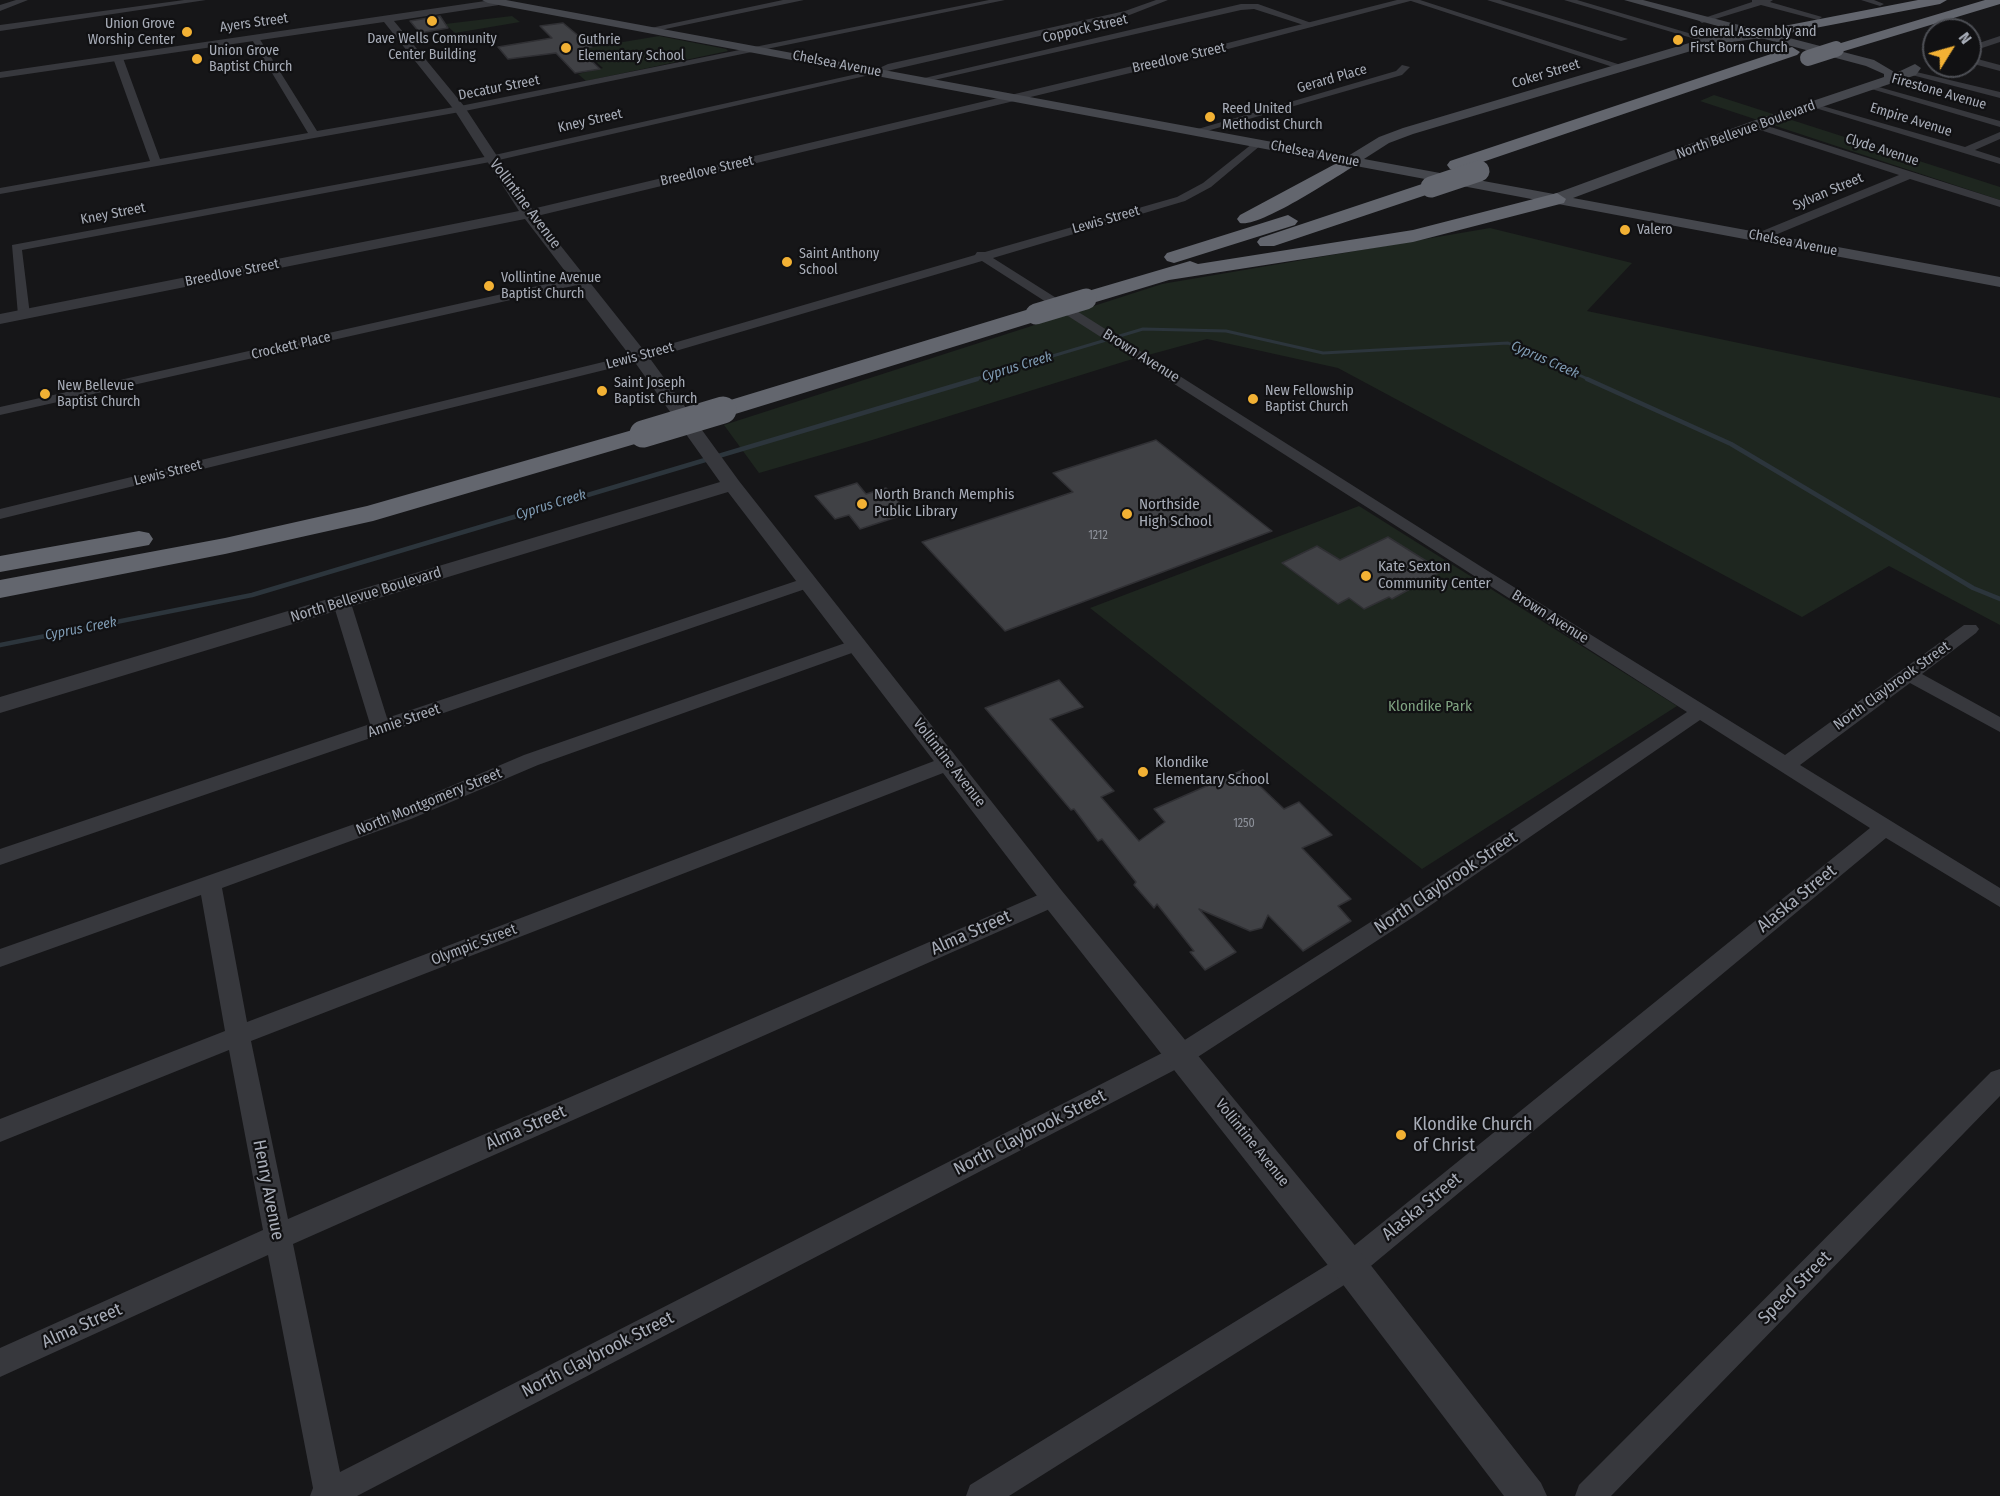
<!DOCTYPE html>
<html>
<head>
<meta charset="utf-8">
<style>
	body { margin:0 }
	#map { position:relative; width:2000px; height:1496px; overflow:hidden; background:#161618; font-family:"Fira Sans Condensed",sans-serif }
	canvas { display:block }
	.north { position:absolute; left:1922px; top:18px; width:60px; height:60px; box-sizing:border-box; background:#111113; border:2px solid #4d4f55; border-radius:50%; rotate:53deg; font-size:16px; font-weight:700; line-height:24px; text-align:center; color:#a8adb8 }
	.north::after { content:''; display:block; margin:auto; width:21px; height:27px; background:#f2b134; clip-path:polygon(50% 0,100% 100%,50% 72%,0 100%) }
</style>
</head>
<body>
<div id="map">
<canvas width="2000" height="1496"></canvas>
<div class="north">N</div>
</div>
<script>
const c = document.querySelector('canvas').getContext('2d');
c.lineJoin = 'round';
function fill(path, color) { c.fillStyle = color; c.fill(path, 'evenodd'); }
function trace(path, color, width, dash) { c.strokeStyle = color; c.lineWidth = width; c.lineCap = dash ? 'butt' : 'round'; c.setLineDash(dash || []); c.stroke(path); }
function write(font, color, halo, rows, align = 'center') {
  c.font = font + ' "Fira Sans Condensed",sans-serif'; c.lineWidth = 4.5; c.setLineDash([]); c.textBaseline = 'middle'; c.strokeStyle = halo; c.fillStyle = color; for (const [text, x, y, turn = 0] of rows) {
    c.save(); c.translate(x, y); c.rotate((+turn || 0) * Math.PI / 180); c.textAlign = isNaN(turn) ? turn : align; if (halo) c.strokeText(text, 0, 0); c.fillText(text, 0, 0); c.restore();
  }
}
fill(new Path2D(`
	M512,16l8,6 -65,11 -10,-9z
	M659,36l67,13 2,2 -142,30 -8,-7 25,-6 -22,-19z
	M1714,95l286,92v13l-300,-99z
	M1490,228l142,35 -45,48 413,87v227l-111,-59 -87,51 -464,-249 -131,-29 -81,22 -257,80 -110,32 -35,-48 438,-141z
	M1359,506l318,200 -255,163 -332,-261z`), '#1e261f');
trace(new Path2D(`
	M972,380l171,-51 83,2 97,22 185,-10 82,37`), '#2c353c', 3);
trace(new Path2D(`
	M1587,379l144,65 242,144 27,11
	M0,645l252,-50 725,-216`), '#2c353c', 4.5);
const building = new Path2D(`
	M440,16l8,12 -28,5 -10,-12z
	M563,23l29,24 -13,2 21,20 -25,4 -19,-20 -48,6 -10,-12 54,-9 -12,-12z
	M1156,440l116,91 -267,100 -83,-89 151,-50 -20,-19z
	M857,483l9,11 20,-6 23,25 -49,16 -11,-14 -14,4 -20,-23z
	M1388,537l54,34 -50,28 -3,-2 -25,12 -15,-11 -11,6 -56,-41 35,-17 23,14z
	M1059,680l24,27 -33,12 64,72 -13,6 38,44 26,-19 -11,-13 89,-39 41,39 15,-7 33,33 -30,13 49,51 -13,7 13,15 -48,30 -35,-36 -6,13 -12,3 -51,-22 37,43 -31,18 -15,-18 4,-1 -37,-47 -3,4 -20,-23 2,-3 -34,-43 -4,2 -24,-32 -3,1 -86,-102z`);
fill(building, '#404145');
trace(building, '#303034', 1.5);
fill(new Path2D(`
	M16,0h12l-28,11v-6z
	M184,0h22l-206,31v-6z
	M989,0h16l-545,112 -460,82v-6l150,-27 -37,-103 5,-3 5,3 37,101 148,-26 -57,-95 4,-3 4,3 58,93 143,-25z
	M1156,0h12l-41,16 -637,146 -468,88 8,65 -6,4 -6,-4 -6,-70 478,-89 385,-86 13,-6 237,-53z
	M1408,0h12l207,67 -8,2z
	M1487,0h13l128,39 -7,2z
	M1564,0h13l162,48 -7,2z
	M1752,0h21l-3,2 52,15 -4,3 -57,-15 -59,18 -4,-3 54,-18z
	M1861,0h13l10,4 -4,2z
	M1241,4h17l59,21 -7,2 -56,-18 -13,1 -320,73 -5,-3z
	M2000,36v6l-30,10v-6z
	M1970,57l30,8v6l-30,-8z
	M1402,65l8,2 -8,8 -202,58 -9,-2 205,-60z
	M1908,70l92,22v6l-92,-24z
	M1868,84l132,37v6l-132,-39z
	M1812,103l153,44 35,-15v7l-25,11 25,8v6l-188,-57z
	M1755,122l245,78v7l-90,-28 -147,61h-8v-6l144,-59 -148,-48 -1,-2z
	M1257,140l5,3 -1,2 -50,42 -26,14 -192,57 495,313 297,184 179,-130h12l3,4 -3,4 -54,41 78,43v15l-90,-49 -110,82 200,123v19l-114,-69 -526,437 -351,221h-43l4,-11 370,-228 530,-429 -170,-108 -285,196 -225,146 -833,434h-47l3,-8 -45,-233 -268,122v-29l263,-118 -34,-180 -229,92v-23l225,-88 -24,-136 -201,72v-18l397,-140 127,-54 327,-114h12l3,4 -3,4 -325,116 -127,54 -189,69 25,134 695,-264h14l3,5 -3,5 -705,273 37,178 757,-327 8,-2 8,2 3,6 -3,6 -768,340 47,228 832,-424 227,-144 288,-192 -705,-451 -337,99 -645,159v-10l636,-155 339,-99 2,-3h8l192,-55 26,-14z
	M582,276l6,4 -2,3 -586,132v-8z
	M808,577l6,1 2,4 -2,4 -814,279v-16l370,-125 -37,-121 3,-4 6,-1 9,5 36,115z
	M2000,1069v27l-389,400h-36l4,-11 412,-413z`), '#37383d');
fill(new Path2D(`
	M492,0l12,2 -5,3 -105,16 70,85 68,103 676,-161 189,-48h17l-205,54 -672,162 109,137 93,128 323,410 300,363 179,229 6,13h-43l-166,-218 -294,-373 -316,-413 -728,221v-16l720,-215 -86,-121 -109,-142 -525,105v-10l519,-103 -64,-100 -71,-89 -384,56v-6z
	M783,0h21l-153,32 -5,-3z`), '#37383d');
fill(new Path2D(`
	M482,0h24l842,156 31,-19 24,-9 303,-90 37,-5 -119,-33h19l231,60 22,13 19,-9 6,4 -5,7 -156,53 -187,70 427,79v10l-1512,-284zM1761,38l105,28 18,8v3l-134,45 -196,72 -190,-35 25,-16 24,-9 298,-89z`), '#45474d');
fill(new Path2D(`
	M1918,0h29l-7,4 -182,35 -7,-4 7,-4z
	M1985,0h15v4l-159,48h-10l-3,-3 3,-3z
	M1792,47l8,5 -3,3 -335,114h-12l-3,-4 3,-4z
	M1350,156l6,1 3,4 -3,4c-21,12 -96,63 -116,58l-3,-4 3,-4z
	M1431,181l7,2 2,4 -2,4 -164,55h-14l-3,-4 3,-4z
	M1557,193l9,6 -2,4 -151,39 -244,38 -83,25 -8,-1 -3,-5 3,-5 112,-33 8,3 215,-34z
	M1288,215l10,6 -3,4 -121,38 -7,-2 -3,-4 3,-4z
	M1036,307l8,2 3,5 -3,5 -312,96 -9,2 -9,-2 -3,-5 3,-5z
	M643,427l9,2 3,5 -3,5 -279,82 -148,33 -225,44v-18l225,-42 142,-32z
	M139,531l10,2 4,6 -4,6 -149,27v-16z`), '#63666e');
trace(new Path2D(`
	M1808,58l28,-9`), '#63666e', 16);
trace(new Path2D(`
	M1431,187l48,-16
	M1036,314l50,-15`), '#63666e', 21);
trace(new Path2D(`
	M643,434l80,-24`), '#63666e', 27);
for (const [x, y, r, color] of [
	[432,21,6,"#f2b134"],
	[187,32,6,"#f2b134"],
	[1678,40,6,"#f2b134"],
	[566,48,6,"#f2b134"],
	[197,59,6,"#f2b134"],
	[1210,117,6,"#f2b134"],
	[1625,230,6,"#f2b134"],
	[787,262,6,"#f2b134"],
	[489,286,6,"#f2b134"],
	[602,391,6,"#f2b134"],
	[45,394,6,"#f2b134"],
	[1253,399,6,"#f2b134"],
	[862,504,6,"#f2b134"],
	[1127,514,6,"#f2b134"],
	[1366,576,6,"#f2b134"],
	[1143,772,6,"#f2b134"],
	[1401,1135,6,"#f2b134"]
]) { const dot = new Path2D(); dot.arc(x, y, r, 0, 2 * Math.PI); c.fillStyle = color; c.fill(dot); trace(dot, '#111113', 2); }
write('12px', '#8e929b', null, [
	["1212",1098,536],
	["1250",1244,824]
]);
write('14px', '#a8adb8', '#111113', [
	["Ayers Street",254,23,-8],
	["Coppock Street",1085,29,-13],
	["Breedlove Street",1179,58,-13],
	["Chelsea Avenue",837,64,11],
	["Coker Street",1546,74,-17],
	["Gerard Place",1332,79,-16],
	["Decatur Street",499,88,-11],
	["Firestone Avenue",1939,92,16],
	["Empire Avenue",1911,120,17],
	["Kney Street",590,121,-13],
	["North Bellevue Boulevard",1746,130,-20],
	["Clyde Avenue",1882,150,18],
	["Chelsea Avenue",1315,154,11],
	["Breedlove Street",707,171,-13],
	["Sylvan Street",1828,192,-23],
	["Kney Street",113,214,-11],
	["Lewis Street",1106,220,-16],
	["Chelsea Avenue",1793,243,11],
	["Breedlove Street",232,273,-11],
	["Crockett Place",291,346,-13],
	["Lewis Street",640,356,-15],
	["Lewis Street",168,473,-14]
]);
write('14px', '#a8adb8', '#111113', [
	["Union Grove",175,24,"right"],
	["Worship Center",175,40,"right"],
	["General Assembly and",1690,32],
	["First Born Church",1690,48],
	["Dave Wells Community",432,39,"center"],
	["Center Building",432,55,"center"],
	["Guthrie",578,40],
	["Elementary School",578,56],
	["Union Grove",209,51],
	["Baptist Church",209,67],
	["Reed United",1222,109],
	["Methodist Church",1222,125],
	["Valero",1637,230],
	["Saint Anthony",799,254],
	["School",799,270],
	["Vollintine Avenue",501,278],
	["Baptist Church",501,294],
	["Saint Joseph",614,383],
	["Baptist Church",614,399],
	["New Bellevue",57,386],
	["Baptist Church",57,402],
	["New Fellowship",1265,391],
	["Baptist Church",1265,407]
], 'left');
write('italic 14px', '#7f9bb3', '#111113', [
	["Cyprus Creek",1545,360,24],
	["Cyprus Creek",1017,367,-17],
	["Cyprus Creek",551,505,-17],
	["Cyprus Creek",81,629,-11]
]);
write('15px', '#a8adb8', '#111113', [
	["Vollintine Avenue",525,204,53],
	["Brown Avenue",1141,356,32],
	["North Bellevue Boulevard",366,595,-17],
	["Brown Avenue",1550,617,32],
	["North Claybrook Street",1892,686,-36],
	["Annie Street",404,721,-19],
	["Vollintine Avenue",949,763,52],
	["North Montgomery Street",429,802,-22],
	["Olympic Street",474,945,-21],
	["Vollintine Avenue",1252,1143,51]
]);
write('15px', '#a8adb8', '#111113', [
	["North Branch Memphis",874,495],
	["Public Library",874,512],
	["Northside",1139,505],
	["High School",1139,522],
	["Kate Sexton",1378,567],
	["Community Center",1378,584],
	["Klondike",1155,763],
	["Elementary School",1155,780]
], 'left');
write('15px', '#7fa381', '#111113', [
	["Klondike Park",1430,707]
]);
write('18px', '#a8adb8', '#111113', [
	["North Claybrook Street",1446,883,-34],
	["Alaska Street",1797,899,-39],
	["Alma Street",971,933,-24],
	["Alma Street",526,1128,-24],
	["North Claybrook Street",1030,1133,-27],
	["Henry Avenue",268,1190,79],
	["Alaska Street",1422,1207,-39],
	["Speed Street",1795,1288,-45],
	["Alma Street",82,1326,-24],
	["North Claybrook Street",598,1355,-27]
]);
write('18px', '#a8adb8', '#111113', [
	["Klondike Church",1413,1125],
	["of Christ",1413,1146]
], 'left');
</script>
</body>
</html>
